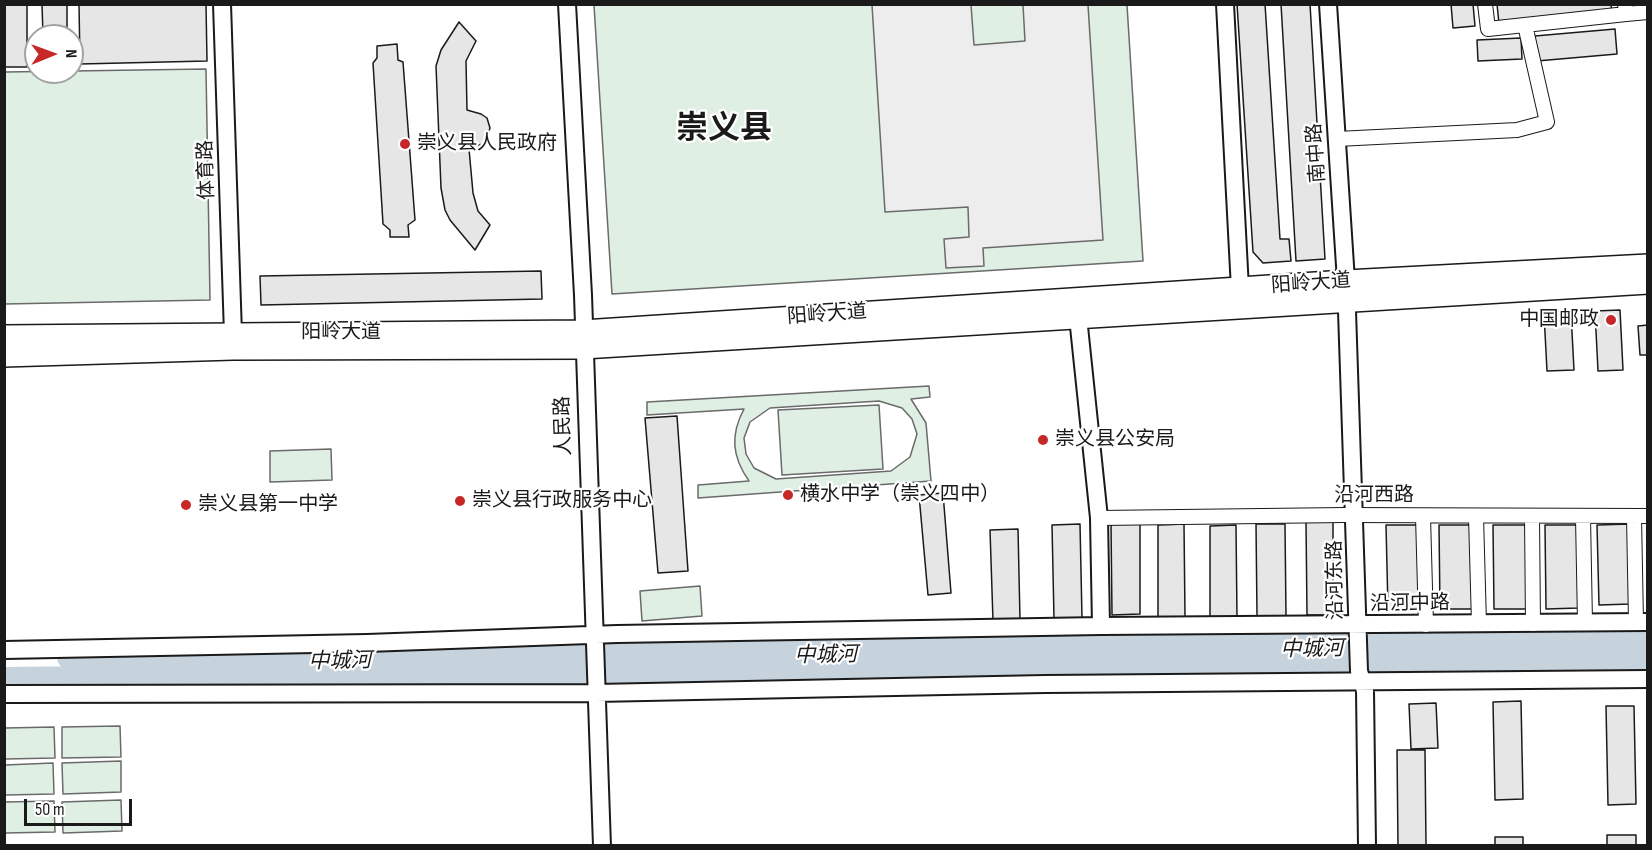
<!DOCTYPE html>
<html>
<head>
<meta charset="utf-8">
<style>
	body { margin:0 }
	#map { position:relative; width:1652px; height:850px; overflow:hidden; background:#fff; font-family:"Sofia Sans Condensed",sans-serif }
	canvas { display:block }
	.frame { position:absolute; inset:0; border:6px solid #1a1a1a; pointer-events:none }
	.north { position:absolute; left:24px; top:24px; width:60px; height:60px; box-sizing:border-box; background:#fff; border:2px solid #a3a3a3; border-radius:50%; rotate:89deg; font-size:16px; font-weight:700; line-height:24px; text-align:center; color:#1a1a1a }
	.north::after { content:''; display:block; margin:auto; width:21px; height:27px; background:#c62828; clip-path:polygon(50% 0,100% 100%,50% 72%,0 100%) }
	.scale { position:absolute; left:24px; top:799px; width:108px; height:27px; box-sizing:border-box; border:3px solid #1a1a1a; border-top:0; padding-left:8px; font-size:18px; line-height:21px; white-space:nowrap; color:#1a1a1a; -webkit-text-stroke:4px #fff; paint-order:stroke }
</style>
</head>
<body>
<div id="map">
<canvas width="1652" height="850"></canvas>
<div class="frame"></div>
<div class="north">N</div>
<div class="scale">50 m</div>
</div>
<script>
const c = document.querySelector('canvas').getContext('2d');
c.lineJoin = 'round';
function fill(path, color) { c.fillStyle = color; c.fill(path, 'evenodd'); }
function trace(path, color, width, dash) { c.strokeStyle = color; c.lineWidth = width; c.lineCap = dash ? 'butt' : 'round'; c.setLineDash(dash || []); c.stroke(path); }
function write(font, color, halo, rows, align = 'center') {
  c.font = font + ' "Sofia Sans Condensed","Noto Sans SC",sans-serif'; c.lineWidth = 4.5; c.setLineDash([]); c.textBaseline = 'middle'; c.strokeStyle = halo; c.fillStyle = color; for (const [text, x, y, turn = 0] of rows) {
    c.save(); c.translate(x, y); c.rotate((+turn || 0) * Math.PI / 180); c.textAlign = isNaN(turn) ? turn : align; if (halo) c.strokeText(text, 0, 0); c.fillText(text, 0, 0); c.restore();
  }
}
const green = new Path2D(`
	M594,5h533l16,256 -531,33z
	M206,69l4,231 -205,4v-232z
	M929,386l1,11 -19,2 15,24 5,58 -233,17v-13l51,-4c-17,-24 -19,-46 -5,-72l-97,6v-13zM879,401l23,7 10,11 5,15 -7,23 -19,14 -115,8 -22,-11 -8,-14 -2,-16 6,-16 20,-14z
	M879,405l4,64 -101,6 -4,-65z
	M331,449l1,31 -62,2v-31z
	M700,586l2,30 -60,5 -2,-30z
	M120,726l1,31 -59,1v-31z
	M54,727l1,31 -50,1v-31z
	M121,761v31l-58,2 -1,-31z
	M53,763l1,31 -49,1v-30z
	M121,800l1,31 -59,2 -1,-31z
	M54,801l1,31 -50,1v-31z`);
fill(green, '#e0efe3');
trace(green, '#6a6a6a', 1.5);
const parking = new Path2D(`
	M872,5h99l3,40 51,-4 -2,-36h65l15,235 -120,8 1,18 -38,2 -2,-29 25,-2 -1,-30 -83,5z`);
fill(parking, '#ededed');
trace(parking, '#6a6a6a', 1.5);
trace(new Path2D(`
	M70,657l1578,-20
	M4,680l1644,-21`), '#c6d2dc', 26);
const building = new Path2D(`
	M4,4h23v63h-23z
	M42,4h25v32h-24z
	M79,4h127l1,57 -127,3z
	M1237,4h28l15,235h9l2,22 -28,2 -10,-11z
	M1281,4h29l15,255 -29,2z
	M1451,4h22l2,22 -22,2z
	M1497,4h114l1,9 -113,11z
	M459,22l17,19 -10,20 1,49 14,4 6,4 3,10 -5,15 -16,6 4,44 5,18 12,14 -15,25 -25,-30 -5,-10 -4,-22 -5,-122 5,-16z
	M1615,29l2,25 -80,7 -2,-25z
	M1521,38l1,21 -44,2 -1,-21z
	M397,44l1,16 5,2 12,158 -7,5 1,12h-19v-7l-7,-6 -10,-161 4,-5v-12z
	M541,271l1,28 -281,6 -1,-29z
	M1620,310l3,60 -25,1 -3,-60z
	M1571,313l3,57 -27,1 -3,-57z
	M1648,325v30h-8l-2,-29z
	M677,416l11,155 -30,2 -13,-155z
	M943,493l8,100 -23,2 -9,-100z
	M1333,521v94h-26l-1,-93z
	M1140,523v91l-28,1 -1,-91z
	M1080,524l2,94 -28,1 -2,-94z
	M1184,524l1,93 -27,1v-93z
	M1256,524h29l1,92h-29z
	M1629,524l2,80 -32,1 -2,-80z
	M1236,525l1,93h-27v-92z
	M1386,525h31l2,84 -31,1z
	M1439,525h34l1,84h-34z
	M1493,525h34l1,84h-34z
	M1545,525h33l1,83 -33,1z
	M1018,529l2,91 -27,1 -3,-91z
	M1521,701l2,98 -28,1 -2,-98z
	M1436,703l2,45 -27,1 -2,-45z
	M1606,706h28l2,98 -28,1z
	M1397,750h28l1,96h-28z
	M1607,835h29v11h-29z
	M1495,837h28v9h-28z`);
fill(building, '#e6e6e6');
trace(building, '#1a1a1a', 1.5);
const minor = new Path2D(`
	M1485,4l3,25 138,-15
	M1625,4l1,10 22,-2
	M1337,139l180,-9 30,-8 -22,-97
	M1423,516l3,109
	M1476,516l3,108
	M1532,517l1,107
	M1583,517l2,106
	M1634,517l2,105
	M1099,518l245,-3 304,1`);
const tertiary = new Path2D(`
	M222,4l11,330
	M567,4l16,291 19,551
	M1225,4l15,285
	M1328,4l18,277 13,390 6,20 2,155
	M1078,317l21,201 2,108
	M4,650l363,-7 250,-9 484,-8 547,-4
	M4,694l592,-1 449,-9 603,-5`);
const primary = new Path2D(`
	M4,336l579,-5 763,-50 302,-16
	M4,356l229,-7 350,-1 1065,-65`);
trace(minor, '#1a1a1a', 16);
trace(tertiary, '#1a1a1a', 20);
trace(primary, '#1a1a1a', 24);
trace(minor, '#fff', 14);
trace(tertiary, '#fff', 16);
trace(primary, '#fff', 21);
for (const [x, y, r, color] of [
	[405,144,6,"#c62828"],
	[1611,320,6,"#c62828"],
	[1043,440,6,"#c62828"],
	[788,495,6,"#c62828"],
	[460,501,6,"#c62828"],
	[186,505,6,"#c62828"]
]) { const dot = new Path2D(); dot.arc(x, y, r, 0, 2 * Math.PI); c.fillStyle = color; c.fill(dot); trace(dot, '#fff', 2); }
write('20px', '#1a1a1a', '#fff', [
	["崇义县人民政府",417,144],
	["中国邮政",1599,320,"right"],
	["崇义县公安局",1055,440],
	["横水中学（崇义四中）",800,495],
	["崇义县行政服务中心",472,501],
	["崇义县第一中学",198,505]
], 'left');
write('20px', '#1a1a1a', '#fff', [
	["南中路",1317,153,-94],
	["体育路",207,170,-92],
	["阳岭大道",1311,284,-4],
	["阳岭大道",827,315,-4],
	["阳岭大道",341,333],
	["人民路",564,426,-92],
	["沿河西路",1374,496],
	["沿河东路",1336,580,-91],
	["沿河中路",1410,604,-1]
]);
write('italic 21px', '#1a1a1a', '#fff', [
	["中城河",1312,650,-1],
	["中城河",826,656,-1],
	["中城河",340,662,-1]
]);
write('bold 32px', '#1a1a1a', '#fff', [
	["崇义县",724,130]
]);
</script>
</body>
</html>
